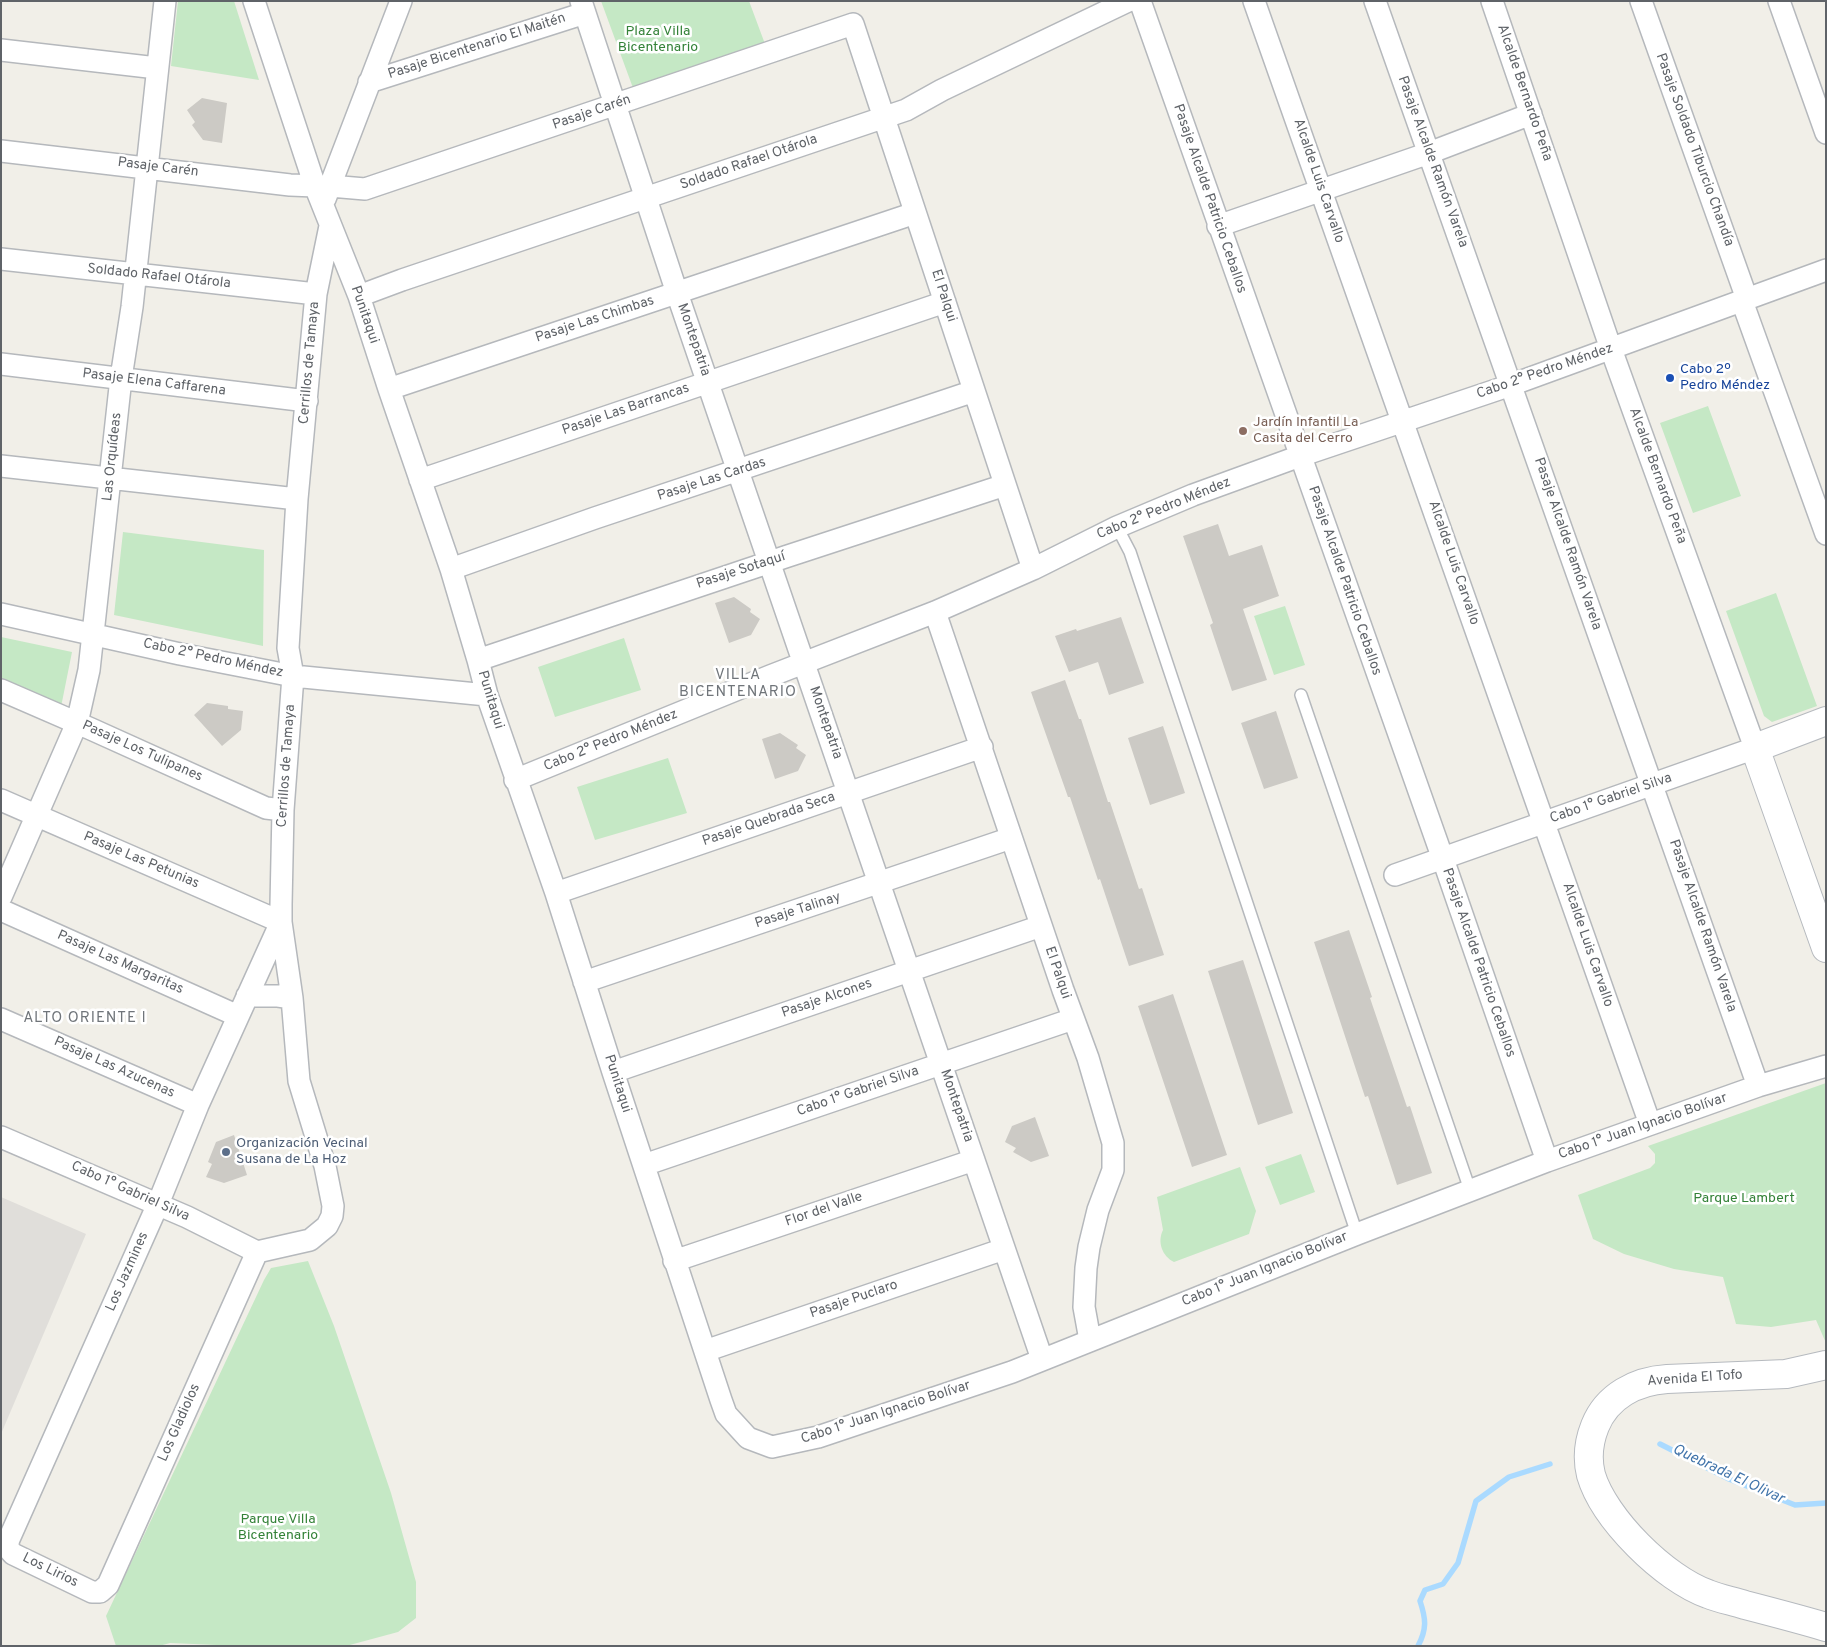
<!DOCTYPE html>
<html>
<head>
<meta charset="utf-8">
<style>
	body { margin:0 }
	#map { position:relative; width:1827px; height:1647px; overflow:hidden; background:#f1efe8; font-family:Overpass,sans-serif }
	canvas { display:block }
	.frame { position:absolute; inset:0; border:2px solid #5f6368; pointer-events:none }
</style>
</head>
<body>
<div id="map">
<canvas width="1827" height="1647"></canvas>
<div class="frame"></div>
</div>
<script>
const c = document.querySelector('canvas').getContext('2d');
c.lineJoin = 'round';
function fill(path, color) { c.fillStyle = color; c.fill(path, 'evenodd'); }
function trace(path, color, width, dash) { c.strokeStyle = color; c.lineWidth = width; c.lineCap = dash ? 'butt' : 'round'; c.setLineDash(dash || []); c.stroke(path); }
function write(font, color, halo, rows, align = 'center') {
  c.font = font + ' Overpass,sans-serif'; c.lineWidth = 5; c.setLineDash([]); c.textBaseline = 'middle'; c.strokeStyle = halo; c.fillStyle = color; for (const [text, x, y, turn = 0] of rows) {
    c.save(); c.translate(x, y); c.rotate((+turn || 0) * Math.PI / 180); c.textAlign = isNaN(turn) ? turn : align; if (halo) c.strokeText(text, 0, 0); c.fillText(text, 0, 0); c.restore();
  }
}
fill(new Path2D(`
	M1,1197l85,37 -85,200z`), '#e0deda');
fill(new Path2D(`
	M178,1h56l25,79 -88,-14z
	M601,1h148l16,43 -132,44z
	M1708,406l33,90 -48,17 -33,-90z
	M123,532l141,18 -1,96 -149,-31z
	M1776,593l41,113 -45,16 -8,-6 -38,-105z
	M1285,606l20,59 -31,10 -20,-59z
	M1,637l71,15 -11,55 -60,-25z
	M624,638l17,52 -86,27 -17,-50z
	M668,758l19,55 -92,27 -18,-53z
	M1826,1083v260l-10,-23 -45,7 -35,-3 -13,-47 -49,-8 -50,-15 -31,-15 -15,-44 72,-27 5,-5v-9l-7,-8z
	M1301,1154l14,38 -35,13 -15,-38z
	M1240,1167l16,44 -7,23 -75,28c-12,-6 -17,-20 -11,-32l-6,-33z
	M308,1261l26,65 57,167 25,89v36l-18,14 -52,14h-106l-70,-3 -11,3h-43l-10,-30 158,-336 7,-12z`), '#c5e8c5');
trace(new Path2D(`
	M1660,1444l69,35 66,26 31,-2
	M1418,1646c9,-17 8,-27 2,-45l5,-11 18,-6 15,-21 18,-62 33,-24 41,-13`), '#aadaff', 5.5);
fill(new Path2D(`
	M202,98l25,5 -5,40 -19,-3 -11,-15 3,-3 -8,-12z
	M1218,524l11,32 33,-11 17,51 -36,13 24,71 -35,11 -22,-66 3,-2 -30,-87z
	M734,597l17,12 -1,3 10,7 -9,16 -22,8 -14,-40z
	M1121,617l23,66 -35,12 -11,-33 -29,10 -14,-36 21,-7 1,2z
	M1065,680l14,39h2l27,83h2l29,87 3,-1 22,67 -35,11 -29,-87 -2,1 -28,-83h-2l-37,-105z
	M207,703l21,3v3l15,2 -2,19 -19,16 -28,-31z
	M1276,711l22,67 -34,11 -23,-66z
	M1163,726l22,67 -35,12 -22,-67z
	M780,733l18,12 -2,3 10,7 -8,16 -23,8 -13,-40z
	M1349,930l23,67 -2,1 37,109 3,-1 22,67 -35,12 -29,-89 -3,1 -51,-155z
	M1243,960l50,153 -35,12 -50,-154z
	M1173,994l54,161 -35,12 -54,-161z
	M1035,1117l14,39 -18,6 -18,-10 3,-4 -11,-6 7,-16z
	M234,1135l13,40 -23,8 -18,-6 6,-13 -4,-2 8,-20z`), '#cccac5');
const lane = new Path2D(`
	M1117,527l13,25 227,682
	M1301,695l169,495`);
const street = new Path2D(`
	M254,1l61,185 44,110 30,93 62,180 27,91 9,35 69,198 57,179 108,328 5,14 22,24 24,9 46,-10 194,-65 345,-138 190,-73 211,-75 68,-20
	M581,1l96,292 365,1066
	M1140,1l303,858 104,302
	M1254,1l396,1123
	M1375,1l383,1085
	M1641,1l106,298
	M1779,1l47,132
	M1,50l156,18
	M369,82l216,-69
	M1,151l289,34 25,1
	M330,186l35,3 488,-165 180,545
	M325,199l76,-198
	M1218,226l211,-73 102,-39
	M1,259l315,35
	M359,296l43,-16 504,-170 36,-20 186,-89
	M1742,301l84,233
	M1,364l306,37
	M389,389l526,-176
	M1,466l296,33
	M420,480l525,-178
	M451,569l144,-51 379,-127
	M935,612l128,378 25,68 25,85v27l-15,40 -9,37 -3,21 -2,39 6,33
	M1,614l179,40 113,22 194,19
	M478,660l310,-104 217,-71
	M1,690l90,39 175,79 17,2
	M515,780l255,-104 165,-64 98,-43 84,-42 76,-32 107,-39 211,-71 315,-115
	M1,800l280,122
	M1395,875l360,-127 -144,-399 -119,-348
	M556,893l426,-146
	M1,897l76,-174 12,-53 32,-292 11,-71 33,-306
	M1,910l237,106
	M584,982l427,-144
	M247,996h31l14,2
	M1,1019l197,86
	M613,1072l428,-146
	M1,1137l186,80 70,35
	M644,1165l429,-146
	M257,1252l53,-12 17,-14 5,-10 1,-10 -8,-40 -26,-85 -7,-83 -11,-76v-17l2,-95 10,-134 -5,-28 9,-149 19,-205 14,-68
	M674,1261l300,-101
	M705,1351l299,-102
	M7,1547l2,-8 149,-335 40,-99 83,-183
	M7,1547l6,7 79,38h8l8,-7 149,-333`);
const secondary = new Path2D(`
	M1826,721l-71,27 71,200
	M1826,1365l-40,9 -119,5c-31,2 -60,17 -72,47 -6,15 -8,33 -4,49 13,44 74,104 117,119 12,5 25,7 37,11 27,7 54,14 81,22`);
trace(lane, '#b5b8bc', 14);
trace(street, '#b5b8bc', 24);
trace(secondary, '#b6babf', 30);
trace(lane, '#fff', 11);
trace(street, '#fff', 21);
trace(secondary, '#fff', 28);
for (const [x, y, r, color] of [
	[1670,378,5,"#1a4fb4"],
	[1243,431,5,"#8d6e63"],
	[226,1152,5,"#5c6f8a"]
]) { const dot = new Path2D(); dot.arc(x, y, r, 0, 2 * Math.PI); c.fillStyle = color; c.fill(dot); trace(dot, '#fff', 2); }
write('14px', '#348238', '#fff', [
	["Plaza Villa",658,32],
	["Bicentenario",658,48],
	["Parque Lambert",1744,1199],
	["Parque Villa",278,1520],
	["Bicentenario",278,1536]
]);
write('14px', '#5f6368', '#fff', [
	["Pasaje Bicentenario El Maitén",477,47,-18],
	["Alcalde Bernardo Peña",1524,93,71],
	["Pasaje Carén",592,113,-19],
	["Pasaje Soldado Tiburcio Chandía",1694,150,70],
	["Pasaje Alcalde Ramón Varela",1432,162,70],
	["Soldado Rafael Otárola",749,163,-19],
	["Pasaje Carén",158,168,7],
	["Alcalde Luis Carvallo",1318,181,71],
	["Pasaje Alcalde Patricio Ceballos",1209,199,71],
	["Soldado Rafael Otárola",159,277,6],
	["El Palqui",943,296,72],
	["Punitaqui",364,315,71],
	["Pasaje Las Chimbas",595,320,-18],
	["Montepatria",693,340,71],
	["Cerrillos de Tamaya",310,363,-85],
	["Cabo 2° Pedro Méndez",1545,372,-19],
	["Pasaje Elena Caffarena",154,383,7],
	["Pasaje Las Barrancas",626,410,-19],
	["Las Orquídeas",113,457,-84],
	["Alcalde Bernardo Peña",1657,476,70],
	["Pasaje Las Cardas",712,480,-18],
	["Cabo 2° Pedro Méndez",1164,509,-22],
	["Pasaje Alcalde Ramón Varela",1567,544,71],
	["Alcalde Luis Carvallo",1453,563,71],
	["Pasaje Sotaquí",741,571,-18],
	["Pasaje Alcalde Patricio Ceballos",1344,581,71],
	["Cabo 2° Pedro Méndez",213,659,12],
	["Punitaqui",490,700,73],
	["Montepatria",825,723,71],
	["Cabo 2° Pedro Méndez",611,741,-22],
	["Pasaje Los Tulipanes",142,752,24],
	["Cerrillos de Tamaya",287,766,-86],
	["Cabo 1° Gabriel Silva",1611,799,-19],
	["Pasaje Quebrada Seca",769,820,-19],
	["Pasaje Las Petunias",141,861,23],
	["Pasaje Talinay",798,911,-18],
	["Pasaje Alcalde Ramón Varela",1702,926,71],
	["Alcalde Luis Carvallo",1587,945,71],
	["Pasaje Las Margaritas",120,963,24],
	["Pasaje Alcalde Patricio Ceballos",1478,963,71],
	["El Palqui",1057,973,71],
	["Pasaje Alcones",827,999,-19],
	["Pasaje Las Azucenas",114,1068,24],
	["Punitaqui",617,1084,72],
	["Cabo 1° Gabriel Silva",858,1092,-19],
	["Montepatria",956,1106,71],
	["Cabo 1° Juan Ignacio Bolívar",1643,1127,-19],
	["Cabo 1° Gabriel Silva",130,1192,24],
	["Flor del Valle",824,1210,-19],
	["Cabo 1° Juan Ignacio Bolívar",1265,1270,-22],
	["Los Jazmines",128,1272,-66],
	["Pasaje Puclaro",854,1300,-19],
	["Avenida El Tofo",1695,1379,-4],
	["Cabo 1° Juan Ignacio Bolívar",886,1413,-18],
	["Los Gladiolos",180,1423,-66],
	["Los Lirios",50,1571,26]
]);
write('14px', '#164399', '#fff', [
	["Cabo 2º",1680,370],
	["Pedro Méndez",1680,386]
], 'left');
write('14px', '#785e54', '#fff', [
	["Jardín Infantil La",1253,423],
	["Casita del Cerro",1253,439]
], 'left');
write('14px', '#4e5e75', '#fff', [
	["Organización Vecinal",236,1144],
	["Susana de La Hoz",236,1160]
], 'left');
c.letterSpacing = '1px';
write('15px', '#70757a', '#fff', [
	["VILLA",738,676],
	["BICENTENARIO",738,693],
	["ALTO ORIENTE I",85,1019]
]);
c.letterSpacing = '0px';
write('italic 15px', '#4174aa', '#fff', [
	["Quebrada El Olivar",1728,1475,25]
]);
</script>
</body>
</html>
